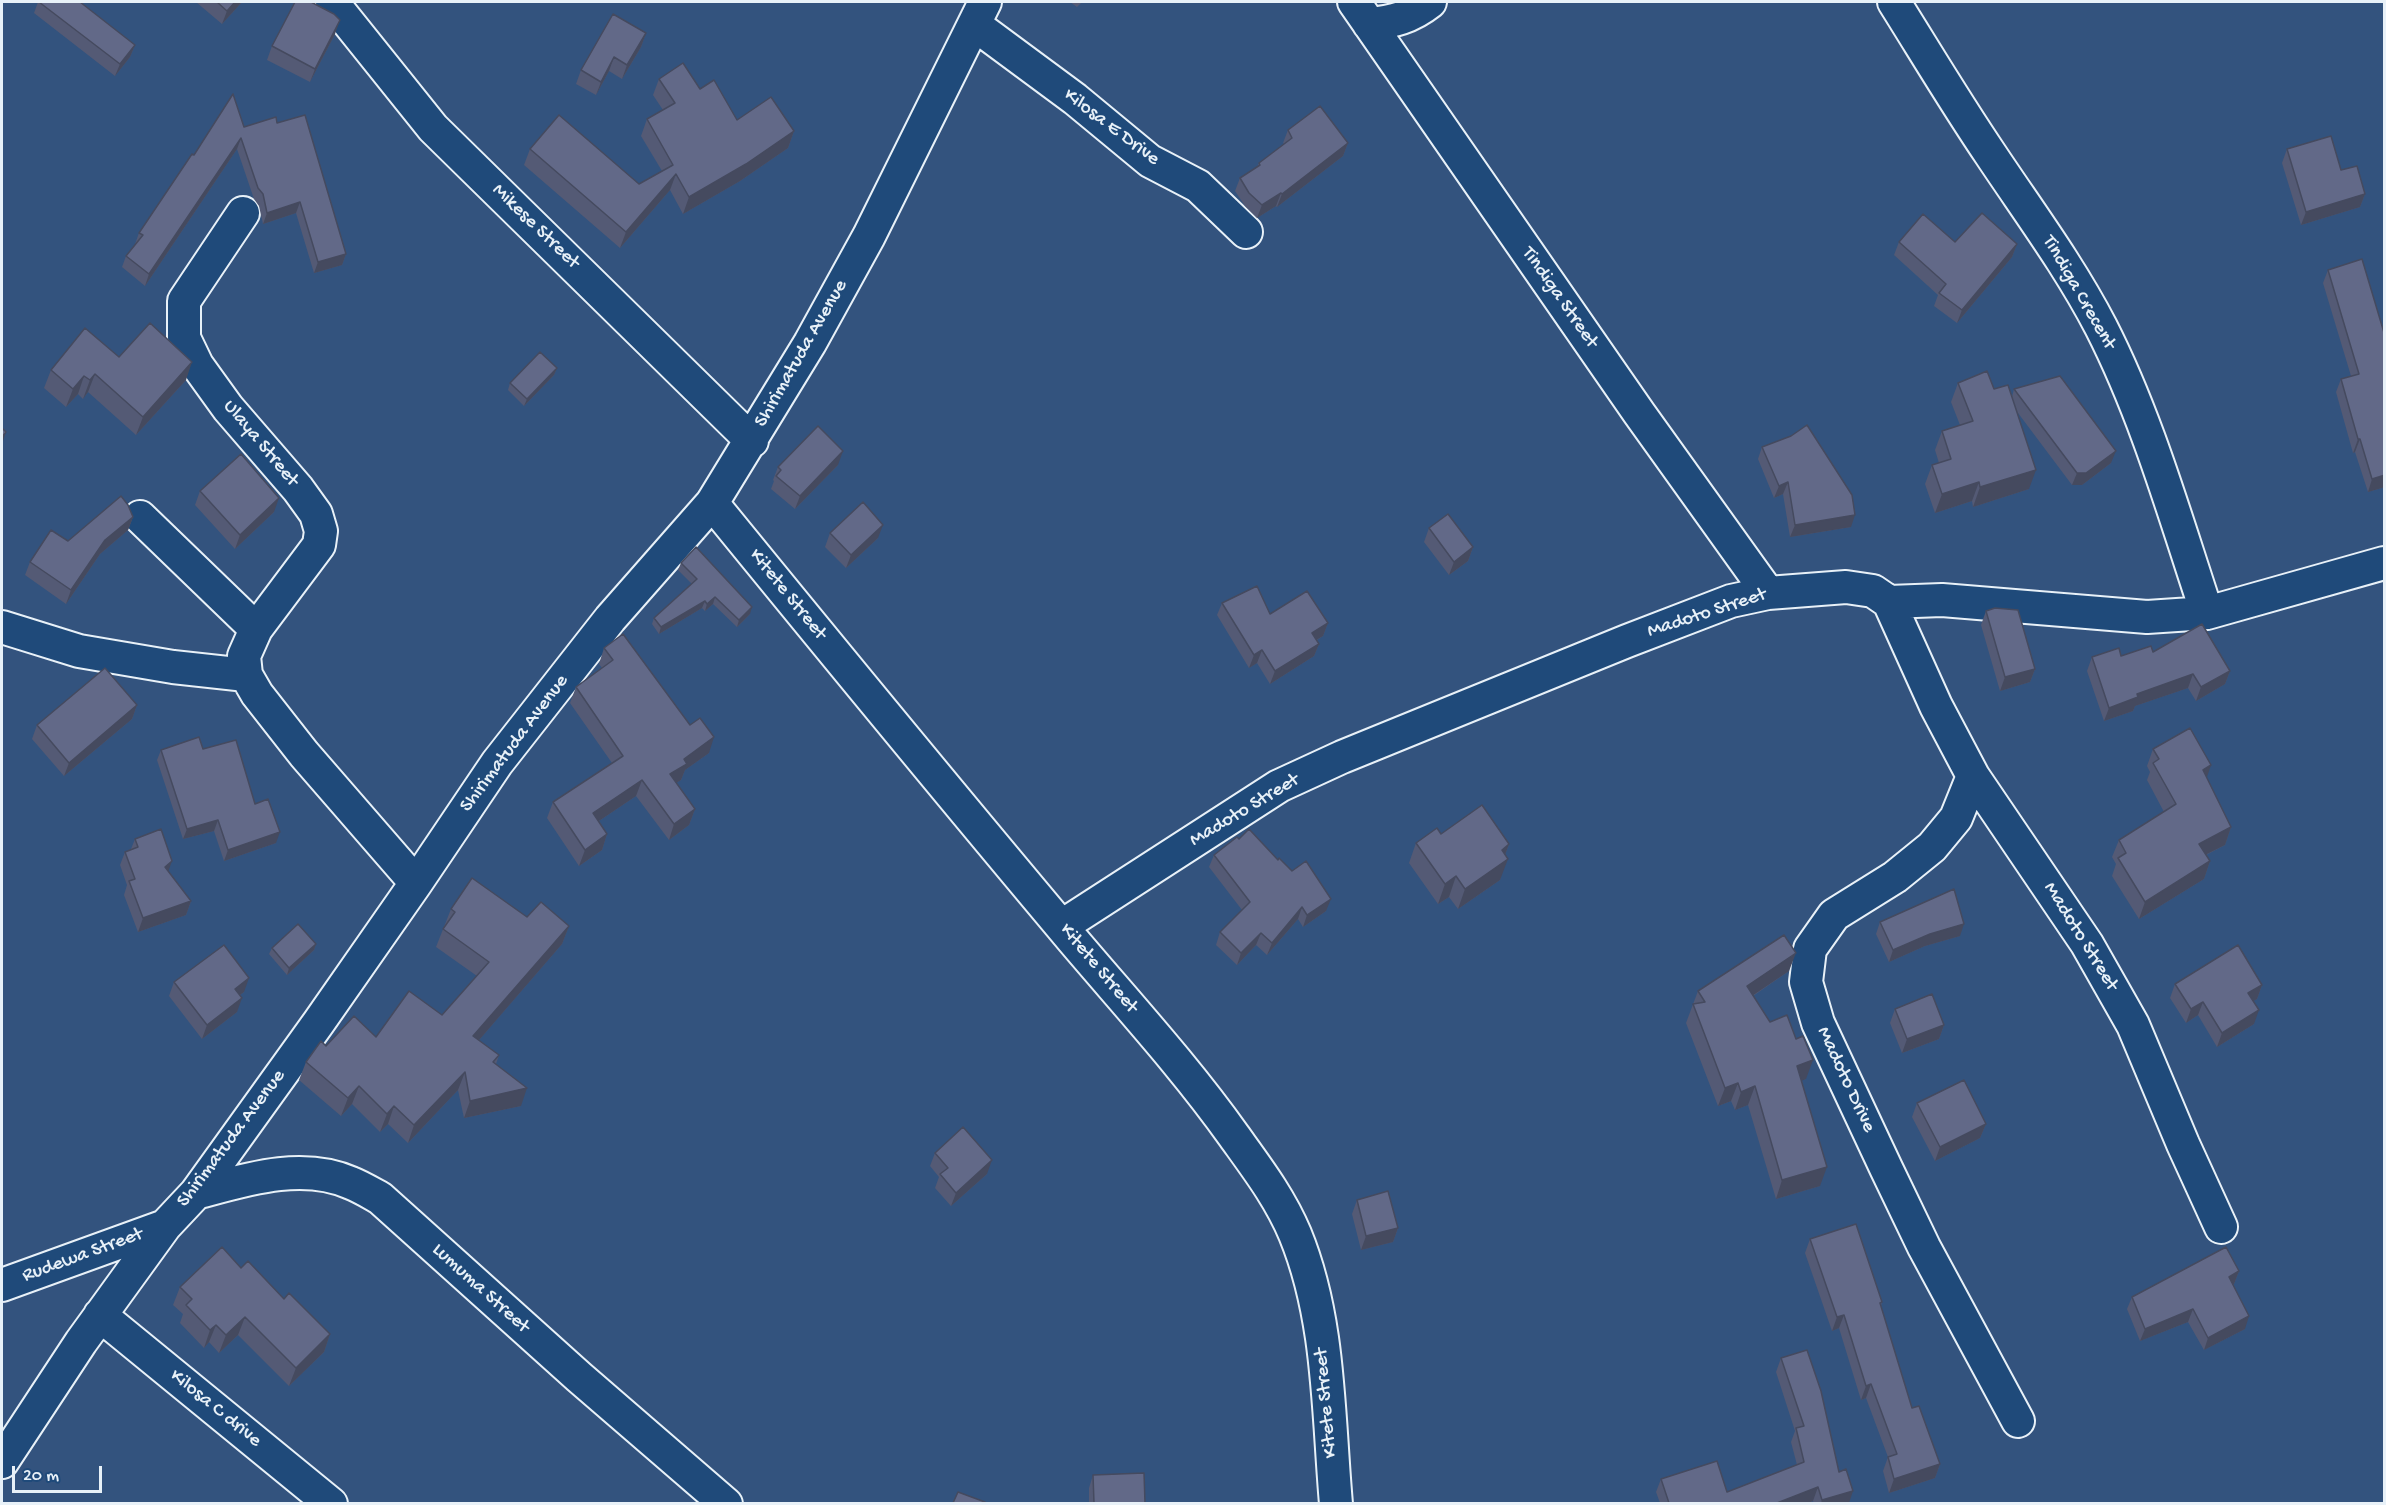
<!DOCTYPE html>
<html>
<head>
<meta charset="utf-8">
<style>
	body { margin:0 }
	#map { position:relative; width:2386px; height:1505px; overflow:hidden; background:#33537e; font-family:"Gochi Hand",sans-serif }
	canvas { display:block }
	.frame { position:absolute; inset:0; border:3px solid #e8f1f8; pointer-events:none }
	.scale { position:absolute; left:12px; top:1466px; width:90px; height:27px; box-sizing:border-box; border:3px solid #e8f1f8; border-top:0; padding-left:8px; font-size:18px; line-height:21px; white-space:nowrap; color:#e8f1f8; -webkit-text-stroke:4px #1f4a7a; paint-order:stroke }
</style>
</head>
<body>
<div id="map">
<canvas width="2386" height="1505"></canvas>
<div class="frame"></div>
<div class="scale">20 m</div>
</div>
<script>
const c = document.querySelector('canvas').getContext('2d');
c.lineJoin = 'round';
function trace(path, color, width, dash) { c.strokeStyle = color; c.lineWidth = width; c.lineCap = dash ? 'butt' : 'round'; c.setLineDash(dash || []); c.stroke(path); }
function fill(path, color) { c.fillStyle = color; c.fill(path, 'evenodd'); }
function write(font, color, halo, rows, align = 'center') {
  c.font = font + ' "Gochi Hand",sans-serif'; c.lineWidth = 4.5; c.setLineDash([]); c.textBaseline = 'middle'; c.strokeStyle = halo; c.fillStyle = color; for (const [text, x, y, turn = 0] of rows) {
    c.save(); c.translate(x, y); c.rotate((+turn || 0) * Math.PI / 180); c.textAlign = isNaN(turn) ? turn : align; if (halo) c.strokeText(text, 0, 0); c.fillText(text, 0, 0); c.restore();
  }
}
const minor = new Path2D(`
	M332,2l101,126 319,313
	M1354,2l285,411 129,180
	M1894,2c32,51 63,103 97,153 38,57 79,112 110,172 46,90 74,190 106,286
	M1369,24c24,-2 42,-7 61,-22
	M975,25l100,74 75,62 48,25 48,46
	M243,213l-59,88v37l13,27 31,43 70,81 18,25 5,17 -2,14 -63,84 -12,27 2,19 11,19 47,60 112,129
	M712,503c119,146 239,292 360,436 55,65 113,128 162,197 23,32 46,62 61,98 35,85 33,179 41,270
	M140,517l116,112
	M1889,602l53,-2 205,17 60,-4 177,-50
	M2,627l77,24 94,16 73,8
	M1973,776l-17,42 -24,29 -37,30 -61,38 -24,34 -4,33 12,41 68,145 38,79 94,174
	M1062,926l217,-140 63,-29 285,-116 104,-40 37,-8 78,-6 27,4 16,11 47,104 37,70 114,168 46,81 50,119 38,83
	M196,1193c48,-13 106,-32 155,-10 10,4 20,10 29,15l199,179 147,127
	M2,1285l163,-59
	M100,1315l231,189
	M2,1462l79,-120 84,-116 31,-33 123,-171 97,-139 81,-120 113,-144 102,-116 98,-160 59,-107 116,-234`);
trace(minor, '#e8f1f8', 36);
trace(minor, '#1f4a7a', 32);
fill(new Path2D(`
	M38,2h42l55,43 -5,12 -15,19 -81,-63z
	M196,2h46l-20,22z
	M1070,2h12l-5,5z
	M646,33l-5,14 -19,32 -13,-8 -13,24 -20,-11 5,-14z
	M335,34l-25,48 -43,-22 5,-14z
	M659,79l41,10 37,31 57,11 -6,17 -48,33 -57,33 -13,-24 -50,58 -96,-83 6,-16 109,35 23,-13 -21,-35 6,-17 16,-9 -10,-15z
	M277,123l69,131 -4,11 -28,8 -18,-60 -33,11 -4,-18 -5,-7 -17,-50 -92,137 -23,-19 4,-11 10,-12h-1l4,-11 55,-78 50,-28z
	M1288,130l60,13 -5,13 -66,51 -1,-1 -19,12 -12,-12 -10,-15 5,-13 17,-11 2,-4 25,-19 -1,-1z
	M2287,149l54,21 24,24 -5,13 -59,18 -19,-62z
	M1899,242h56l62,2 -5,13 -55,66 -23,-17 4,-11 -44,-40z
	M2328,270l57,66v151l-17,5 -13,-40 -2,1 -17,-61 5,-13 10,-3 -28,-93z
	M119,357l67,23 -50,55 -48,-43 -5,7 -5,-5 -12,13 -22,-19 7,-18z
	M557,368l-3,7 -30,31 -16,-16 2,-7z
	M1958,383l36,6 18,8 2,-8 97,74 -29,22h-10l-57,-76 14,80 -56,18 -1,-6 -37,12 -10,-29 7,-19 7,-2 -4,-13 7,-19 18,-6 -9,-23z
	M1762,447l89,80 -61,10 -7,-43 -9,4 -16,-39z
	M838,465l-43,44 -24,-20 3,-8 -1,-1 5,-13z
	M200,491l74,21 -39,37 -40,-44z
	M133,517l-5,13 -28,24 -34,50 -41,-29 5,-13 38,-21z
	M1429,528l44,19 -5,14 -19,14 -25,-33z
	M830,533l48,5 -32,30 -21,-21z
	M681,563l69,51 -13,13 -24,-23 -8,7 -3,-3 -43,26 -7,-10 2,-6 38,-34 -14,-14z
	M1222,603l48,11 58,9 -5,13 -6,4 2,4 -5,12 -44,28 -13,-21 -8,5 -32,-53z
	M1986,611l49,58 -5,13 -30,9 -19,-66z
	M604,648l105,105 -24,17 -4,10 -5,3 19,26 -6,16 -20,15 -33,-44 -37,25 8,13 -5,16 -23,16 -32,-48 6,-16 59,-39 -42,-60 6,-16 26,-19 -3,-4z
	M2153,652l77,19 -5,13 -29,17 -8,-13 -53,18 -2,5 -29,10 -17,-50 5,-14 29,-1z
	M137,705l-5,14 -68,57 -32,-37 5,-14z
	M203,749l52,55 21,39 -52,18 -10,-30 -31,8 -26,-79 4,-10z
	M2153,749l53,29 25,49 -6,18 -19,10 4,6 -6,18 -65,40 -27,-43 4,-12 -4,-7 7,-17 45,-28 -17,-32 3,-8 -3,-6z
	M1441,834l68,10 -4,11 -5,25 -42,29 -9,-12 -11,7 -29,-41 7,-20z
	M135,839l33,33 23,29 -5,14 -48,17 -14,-37 3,-10 -7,-20 5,-13 6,-3z
	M1239,839l87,72 -23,16 -5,-8 -31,36 -11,-10 -19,20 -21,-20 4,-13 22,-22 -33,-43 5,-12z
	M451,909l118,17 -7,18 -83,96 20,15 -3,9 25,42 -57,12 -6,-28 -50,53 -20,-19 -8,8 -28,-28 -11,12 -42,-36 7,-18 20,-16 50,-9 66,-22 35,-39 -41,-29z
	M1880,922l80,14 -35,10 -36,16 -13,-28z
	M316,944l-2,6 -27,25 -18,-21 3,-6z
	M1789,971l-36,25 53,83 -4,1 18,106 -44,13 -28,-94 -13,5 -4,-9 -13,5 -32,-83 12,-32z
	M174,982l70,10 -4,3 -3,17 -35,27 -33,-43z
	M2175,984l87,1 -5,14 -4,2 1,23 -37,23 -19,-32 -12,8 -16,-25z
	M1895,1009l49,16 -5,14 -37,14 -12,-30z
	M1917,1103l69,21 -6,14 -45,23 -23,-44z
	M935,1153l52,21 -36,32 -16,-18 4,-11 -9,-11z
	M1357,1200l41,28 -5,14 -32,8 -9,-36z
	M1810,1239l72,63 -1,4 31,102 28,56 -5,14 -46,15 -6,-22 5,-14 -22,-59 -5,2 -22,-72 -7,3 -27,-78z
	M241,1268l89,66 -6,18 -35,34 -51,-51 -19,18 -10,-11 -5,6 -24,-25 3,-9 -10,-9 7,-18z
	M2239,1271l-5,13 -1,1 12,44 -41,21 -16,-28 -48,19 -13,-32 5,-12z
	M1781,1358l58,114 10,31h-35l-1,-2 -5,2h-148l-4,-11 5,-13 66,13 70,-27 -6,-23 4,-11 -19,-59z
	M1093,1475l52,28h-56v-15z`), '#545a75');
fill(new Path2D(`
	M235,2h7l-20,22 5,-13z
	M340,20l-5,14 -25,48 5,-13z
	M646,33l-5,14 -19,32 5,-14z
	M135,45l-5,12 -15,19 5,-12z
	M614,57l-5,14 -13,24 5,-13z
	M794,131l-6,17 -48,33 -57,33 6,-17z
	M241,138l-4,11 -92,137 4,-12z
	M1348,143l-5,13 -66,51 5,-13z
	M676,174l-6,16 -50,58 6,-16z
	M1281,193l-5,13 -19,12 5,-13z
	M2365,194l-5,13 -59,18 5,-13z
	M300,202l-4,11 -33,11 4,-11z
	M2017,244l-5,13 -55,66 5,-13z
	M346,254l-4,11 -28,8 4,-11z
	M192,362l-6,18 -50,55 7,-18z
	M557,368l-3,7 -30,31 3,-7z
	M95,374l-7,18 -5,7 7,-19z
	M84,376l-6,18 -12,13 7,-18z
	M6,432l-4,12v-7z
	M2358,439h2l-5,13 -2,1z
	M843,451l-5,14 -43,44 5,-13z
	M2116,451l-5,12 -29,22h-10l5,-12z
	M2036,470l-7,19 -56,18 7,-20z
	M2385,475v12l-17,5 4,-13z
	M1788,482l-5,12 -9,4 5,-12z
	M1979,482l-7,19 -37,12 7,-19z
	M279,498l-5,14 -39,37 5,-14z
	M1855,515l-4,12 -61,10 5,-12z
	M133,517l-5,13 -28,24 -34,50 5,-14 34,-50z
	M883,525l-5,13 -32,30 5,-13z
	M1473,547l-5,14 -19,14 5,-13z
	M715,597l-2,7 -8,7 2,-7z
	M705,601l-3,7 -43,26 2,-7z
	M752,607l-2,7 -13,13 2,-7z
	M1328,623l-5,13 -15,9 4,-12z
	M1319,644l-5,12 -44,28 5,-13z
	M1262,650l-5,13 -8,5 5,-13z
	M2035,669l-5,13 -30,9 5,-14z
	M2230,671l-5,13 -29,17 5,-14z
	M2193,674l-5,14 -53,18 -2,5 -29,10 5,-13 28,-14z
	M137,705l-5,14 -68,57 5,-13z
	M714,737l-5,16 -24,17 -4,10 -17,10 6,-16 14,-15z
	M2211,765l-6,18 -2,-13z
	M642,780l-6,16 -49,33 6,-16z
	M695,809l-6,16 -20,15 5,-16z
	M218,820l-4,11 -31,8 4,-10z
	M2231,827l-6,18 -32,16 6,-17z
	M280,832l-4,11 -52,18 4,-11z
	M607,834l-5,16 -23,16 6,-16z
	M1509,844l-7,19 6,-4 -8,21 -42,29 7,-20 37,-39z
	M172,861l-5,14 -2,-8z
	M2210,861l-6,18 -65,40 6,-17z
	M1456,876l-7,21 -11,7 7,-20z
	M1331,899l-5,12 -23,16 4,-12z
	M191,901l-5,14 -48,17 5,-14z
	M1302,907l-4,12 -31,36 5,-12z
	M1964,924l-4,12 -35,10 -36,16 4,-12 37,-16z
	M569,926l-7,18 -95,110 6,-18z
	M1261,933l-5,12 -19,20 4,-12z
	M316,944l-2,6 -27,25 2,-7z
	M1796,953l-7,18 -49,33 7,-18z
	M249,978l-5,14 -14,10 5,-13z
	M2262,985l-5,14 -14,8 5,-14z
	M242,998l-5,14 -35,27 5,-14z
	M2203,1002l-5,13 -12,8 5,-14z
	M2259,1010l-5,14 -37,23 5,-14z
	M1944,1025l-5,14 -37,14 5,-14z
	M1813,1060l-7,19 -15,6 6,-19z
	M465,1072l-7,18 -50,53 6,-18z
	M1738,1083l-7,18 -13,5 7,-18z
	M359,1086l-7,18 -11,12 7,-18z
	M1755,1086l-7,19 -13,5 6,-18z
	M527,1088l-6,18 -57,12 6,-17z
	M394,1106l-6,18 -8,8 7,-18z
	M1986,1124l-6,14 -45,23 5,-14z
	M992,1160l-5,14 -36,32 5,-13z
	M1827,1167l-7,19 -44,13 6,-19z
	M1398,1228l-5,14 -32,8 5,-14z
	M2239,1271l-5,13 -10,5 5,-12z
	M2193,1309l-5,13 -48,19 5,-12z
	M1844,1315l-5,13 -7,3 5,-14z
	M2249,1316l-4,13 -41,21 4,-12z
	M245,1317l-7,18 -19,18 7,-18z
	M216,1325l-7,17 -5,6 6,-18z
	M330,1334l-6,18 -35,34 7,-18z
	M1871,1384l-5,14 -5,2 5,-14z
	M1940,1464l-5,14 -46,15 5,-14z
	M1818,1487l-5,14 -5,2h-31z
	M1853,1491l-4,12h-28l1,-3z`), '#454a5f');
const building = new Path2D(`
	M39,2h41l55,43 -15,19z
	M217,2h18l-8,9z
	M295,2h16l23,12 6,6 -25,49 -43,-23z
	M613,14l33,19 -19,32 -13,-8 -13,25 -20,-12z
	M683,63l17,26 14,-9 23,40 34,-23 23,34 -48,33 -57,33 -13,-23 -50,58 -96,-83 29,-34 80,69 34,-19 -26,-46 28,-16 -16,-24z
	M233,94l11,33 32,-10 1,6 28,-8 41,139 -28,8 -18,-60 -33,11 -4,-19 -5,-6 -17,-50 -92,136 -23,-18 17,-21 -4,-2 53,-79 2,1z
	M1320,106l28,37 -66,51 -1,-1 -19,12 -13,-12 -9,-15 20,-13 -1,-2 33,-25 -4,-8z
	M2331,136l10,34 16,-4 8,28 -59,18 -19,-63z
	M1982,213l35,31 -55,66 -23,-17 7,-9 -47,-42 24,-28 32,28z
	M2362,259l23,77v139l-13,4 -12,-40h-2l-17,-60 18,-5 -31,-104z
	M150,323l42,39 -49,55 -48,-43 -5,6 -6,-4 -11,13 -22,-19 34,-42 34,29z
	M540,352l17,16 -30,31 -17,-16z
	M1987,371l7,18 14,-4 28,85 -56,17 -1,-5 -37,12 -10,-29 19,-6 -9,-28 31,-10 -15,-38z
	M2060,376l56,75 -30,22h-9l-63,-84z
	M1807,425l45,70 3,20 -60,10 -7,-43 -9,4 -17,-39 29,-11z
	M818,426l25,25 -43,45 -24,-20 5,-6 -3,-3z
	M2,428l4,4 -4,5z
	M241,454l38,44 -39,37 -40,-44z
	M121,496l7,9 5,12 -28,23 -34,50 -41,-28 21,-32 17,11z
	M863,502l20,23 -32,30 -21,-22z
	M1448,514l25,33 -19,15 -25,-34z
	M696,547l56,60 -13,13 -24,-23 -8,7 -2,-3 -44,26 -7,-9 43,-39 -16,-16z
	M1257,586l13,28 37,-23 21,32 -16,10 7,11 -44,27 -13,-21 -8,5 -32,-52z
	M1995,608l23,2 17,59 -30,8 -19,-66z
	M2202,624l28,47 -29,16 -8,-13 -56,20 1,3 -29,11 -17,-51 27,-9 2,8 30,-10 2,6z
	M623,634l67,91 10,-7 14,19 -30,22 3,5 -17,10 25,35 -21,15 -32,-44 -49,33 14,21 -22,16 -32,-48 70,-46 -47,-69 37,-27 -9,-12z
	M105,668l32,37 -68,58 -32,-38z
	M2190,728l21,37 -8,5 28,57 -32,17 11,17 -65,41 -27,-44 8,-5 -7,-13 57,-36 -23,-41 6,-4 -6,-10z
	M199,737l4,12 33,-9 19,64 13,-5 12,33 -52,18 -10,-30 -31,9 -26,-79z
	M1482,805l27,39 -7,6 6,9 -43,30 -9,-13 -11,8 -29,-41 21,-15 4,6z
	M161,829l11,32 -7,6 26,34 -48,17 -14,-37 6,-2 -10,-27 13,-5 -3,-8z
	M1249,829l29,31 1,-2 13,13 14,-10 25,38 -24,16 -5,-8 -30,36 -11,-10 -20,20 -21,-21 30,-30 -36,-47 23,-18 2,2z
	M472,878l55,39 14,-15 28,24 -96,110 26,19 -6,7 34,26 -57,13 -5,-29 -51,53 -20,-19 -7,8 -28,-28 -11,12 -42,-36 15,-21 5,5 28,-30 22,21 33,-46 33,24 47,-53 -46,-33 12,-17 -4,-3z
	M1954,889l10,35 -34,10 -37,16 -13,-28z
	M298,924l18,20 -27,24 -17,-20z
	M1784,935l12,18 -49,33 23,36 17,-7 9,24 7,-3 10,24 -16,6 30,101 -45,13 -27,-94 -14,6 -3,-9 -13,5 -32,-84 12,-2 -7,-11z
	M224,945l25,33 -14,11 7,9 -35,27 -33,-43z
	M2238,945l24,40 -14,8 11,17 -37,23 -19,-31 -12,7 -16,-25z
	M1932,994l12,31 -37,14 -12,-30z
	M1964,1080l22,44 -46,23 -23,-44z
	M963,1127l29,33 -36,33 -16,-19 8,-6 -13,-15z
	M1388,1191l10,37 -32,8 -9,-36z
	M1856,1224l26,78 -2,1 32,105 7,-2 21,58 -46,15 -6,-22 9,-3 -26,-70 -5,2 -22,-71 -7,2 -27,-78z
	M222,1247l19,21 7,-7 36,38 5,-6 41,41 -34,34 -51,-51 -19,18 -10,-10 -6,5 -24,-25 6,-6 -12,-12z
	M2226,1247l13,24 -10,6 20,39 -41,22 -15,-29 -48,20 -13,-32z
	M1807,1350l14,41 18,81 7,-3 7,22 -31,9 -4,-13 -41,16h-108l-8,-24 56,-18 10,31 77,-30 -8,-34 8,-2 -23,-68z
	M1144,1473l1,30h-53h2l-1,-28z
	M958,1492l27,10 -1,1h-31z`);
fill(building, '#626988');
trace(building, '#454a5f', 1.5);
write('20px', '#e8f1f8', '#1f4a7a', [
	["Kilosa E Drive",1111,128,37],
	["Mikese Street",535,227,44],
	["Tindiga Crecent",2078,293,60],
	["Tindiga Street",1559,298,55],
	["Shirimatuda Avenue",802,354,-60],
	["Ulaya Street",260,444,50],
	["Kitete Street",787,595,51],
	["Madoto Street",1707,614,-18],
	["Shirimatuda Avenue",515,744,-53],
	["Madoto Street",1245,811,-31],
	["Madoto Street",2080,937,58],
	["Kitete Street",1098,969,50],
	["Madoto Drive",1845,1080,65],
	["Shirimatuda Avenue",232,1139,-53],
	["Rudewa Street",83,1256,-20],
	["Lumuma Street",480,1289,42],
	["Kitete Street",1327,1403,-95],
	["Kilosa C drive",215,1409,39]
]);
</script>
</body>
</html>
